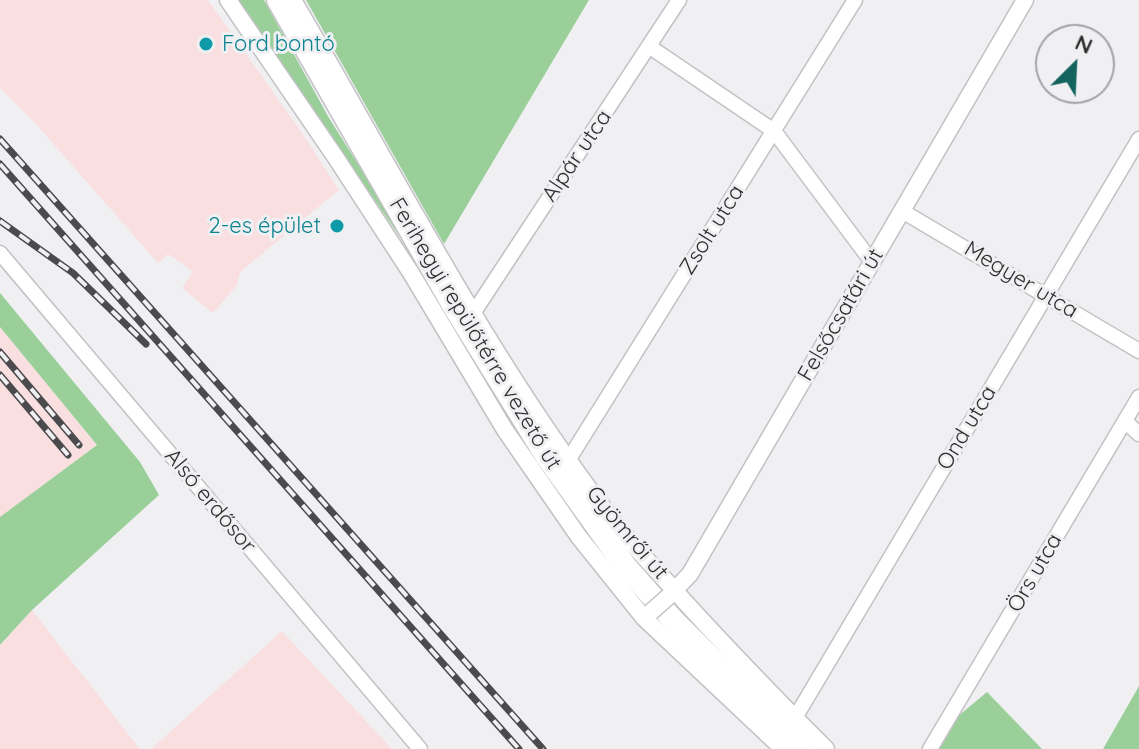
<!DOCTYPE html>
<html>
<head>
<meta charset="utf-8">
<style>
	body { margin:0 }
	#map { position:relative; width:1139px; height:749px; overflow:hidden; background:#f0f0f3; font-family:Quicksand,sans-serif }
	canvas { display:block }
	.north { position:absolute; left:1035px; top:24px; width:80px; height:80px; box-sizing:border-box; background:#f0f0f3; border:2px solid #a3a3a5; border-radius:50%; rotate:24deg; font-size:22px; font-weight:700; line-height:32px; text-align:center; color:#2f2f30 }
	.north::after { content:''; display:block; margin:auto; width:28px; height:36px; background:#15635e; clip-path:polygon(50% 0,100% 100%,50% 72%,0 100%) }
</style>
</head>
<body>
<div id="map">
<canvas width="1139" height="749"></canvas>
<div class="north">N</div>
</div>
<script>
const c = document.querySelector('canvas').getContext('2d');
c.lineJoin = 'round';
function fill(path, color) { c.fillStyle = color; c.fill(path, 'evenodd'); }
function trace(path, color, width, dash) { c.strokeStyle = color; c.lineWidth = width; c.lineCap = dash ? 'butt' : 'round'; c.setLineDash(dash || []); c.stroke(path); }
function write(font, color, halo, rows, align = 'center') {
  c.font = font + ' Quicksand,sans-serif'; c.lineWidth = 6; c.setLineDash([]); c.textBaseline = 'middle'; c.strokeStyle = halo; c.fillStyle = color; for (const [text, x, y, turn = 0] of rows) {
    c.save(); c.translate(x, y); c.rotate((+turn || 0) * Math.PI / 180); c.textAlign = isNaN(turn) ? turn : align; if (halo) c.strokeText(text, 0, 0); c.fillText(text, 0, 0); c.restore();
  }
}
fill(new Path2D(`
	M0,0h208l94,133 37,57 -99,82 -3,13 -24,28 -31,-25 11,-16 -25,-18 -10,9 -123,-140 -35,-35z
	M0,327l97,118 -97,72z
	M32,610l108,139h-140v-103z
	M282,631l110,118h-241z`), '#fadfe1');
fill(new Path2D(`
	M237,0h27l65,118 73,116 -2,3z
	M306,0h283l-145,244z
	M0,293l140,169 19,33 -127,115 -32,35v-128l97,-72 -97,-118z
	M1139,686v63h-36z
	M987,692l55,57h-103l17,-31z`), '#9acf9a');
const minor = new Path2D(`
	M650,47l124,84 98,131
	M902,211l237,140
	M0,253l420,496
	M474,312l205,-312
	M1125,421l14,13
	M569,459l286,-459
	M795,718l344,-579
	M930,749l209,-352`);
const tertiary = new Path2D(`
	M228,0l108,158 75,115 94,157 74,107 65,81 139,131
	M293,0c102,174 194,357 318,518 19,25 42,48 64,73 49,54 99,106 151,158
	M669,596l21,-22 335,-574`);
const primary = new Path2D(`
	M278,0l178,310 89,144 81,113 48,54 129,128`);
trace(minor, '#c2c2c5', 17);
trace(tertiary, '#c2c2c5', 19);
trace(primary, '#c2c2c5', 25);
trace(minor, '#fff', 14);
trace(tertiary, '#fff', 16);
trace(primary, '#fff', 22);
const rail = new Path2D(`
	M0,139l543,610
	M0,164l519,585
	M0,221l73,52 73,71
	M0,352l79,93
	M0,375l68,80`);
trace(rail, '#4b4b4d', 7);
trace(rail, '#f0f0f3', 4, [12]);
const tertiaryBridge = new Path2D(`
	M651,612l18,-16`);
trace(tertiaryBridge, '#c2c2c5', 19, []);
trace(tertiaryBridge, '#fff', 16);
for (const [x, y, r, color] of [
	[206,44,8,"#0f9aa8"],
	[337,226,8,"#0f9aa8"]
]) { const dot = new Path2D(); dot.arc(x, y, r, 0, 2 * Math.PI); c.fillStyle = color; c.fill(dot); trace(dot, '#f0f0f3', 3); }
write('22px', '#0d838f', '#f0f0f3', [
	["Ford bontó",222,44],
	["2-es épület",321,226,"right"]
], 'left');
write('22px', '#2f2f30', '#f0f0f3', [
	["Alpár utca",577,156,-56],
	["Zsolt utca",712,230,-58],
	["Megyer utca",1021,280,31],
	["Felsőcsatári út",841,315,-60],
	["Ferihegyi repülőtérre vezető út",475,334,59],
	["Ond utca",967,428,-59],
	["Alsó erdősor",210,501,50],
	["Gyömrői út",627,533,50],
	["Örs utca",1035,573,-60]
]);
</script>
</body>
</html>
